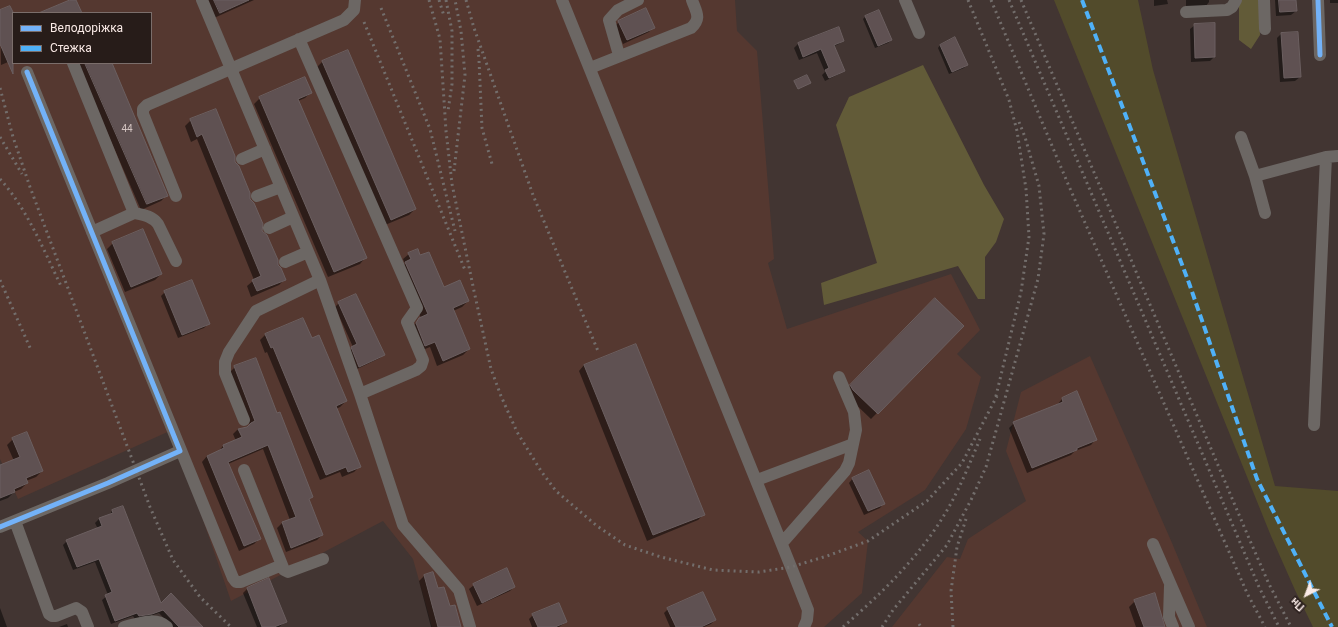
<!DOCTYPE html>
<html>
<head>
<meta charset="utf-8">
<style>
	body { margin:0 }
	#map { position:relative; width:1338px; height:627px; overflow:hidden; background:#423532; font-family:Roboto,sans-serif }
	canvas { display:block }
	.legend { position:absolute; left:12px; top:12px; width:140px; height:52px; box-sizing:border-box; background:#271c19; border:1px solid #7b6e6b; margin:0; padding:5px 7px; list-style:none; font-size:12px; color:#faeae6 }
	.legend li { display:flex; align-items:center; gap:8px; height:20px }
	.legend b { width:20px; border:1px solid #7b6e6b }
	.north { position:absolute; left:1286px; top:575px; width:40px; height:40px; -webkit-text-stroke:3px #271c19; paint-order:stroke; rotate:222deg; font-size:11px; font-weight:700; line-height:16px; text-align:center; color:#faeae6 }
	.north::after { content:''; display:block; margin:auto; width:14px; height:18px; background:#faeae6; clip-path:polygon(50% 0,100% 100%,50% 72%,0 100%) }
</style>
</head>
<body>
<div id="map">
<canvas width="1338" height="627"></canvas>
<ul class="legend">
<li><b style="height:5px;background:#73b2f8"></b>Велодоріжка</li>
<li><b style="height:5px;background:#4fb1f8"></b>Стежка</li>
</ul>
<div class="north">Пн</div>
</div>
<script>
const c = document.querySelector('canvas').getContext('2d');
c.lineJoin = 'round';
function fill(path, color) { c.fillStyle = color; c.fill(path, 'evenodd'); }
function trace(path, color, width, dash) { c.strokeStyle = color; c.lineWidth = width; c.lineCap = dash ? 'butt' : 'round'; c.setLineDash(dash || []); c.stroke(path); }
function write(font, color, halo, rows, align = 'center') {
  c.font = font + ' Roboto,sans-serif'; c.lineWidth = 3; c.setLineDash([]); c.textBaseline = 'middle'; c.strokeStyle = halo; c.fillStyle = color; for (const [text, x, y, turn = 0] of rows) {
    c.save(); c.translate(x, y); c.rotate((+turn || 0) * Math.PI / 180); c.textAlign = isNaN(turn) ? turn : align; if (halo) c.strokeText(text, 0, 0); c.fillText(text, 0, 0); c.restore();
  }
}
fill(new Path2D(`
	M0,0h735l2,31 20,20 17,208 -6,4 19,66 164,-55 29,56 -23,24 24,23 -15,52 -41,61 -67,42 10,9 -6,52 -38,34h-392l-19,-68 -30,-38 -152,80 -59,-171 -154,69 -18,-40zM13,13h138v50h-138z
	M1090,356l82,187 35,84h-315l55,-70 13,2 8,-20 58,-38 -20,-50 15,-59z`), '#553830');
fill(new Path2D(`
	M1054,0h84l15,70 122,416 63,5v136h-25l-18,-37 -24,-54z`), '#524b2b');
fill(new Path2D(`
	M1239,0h20l1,35 -9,14 -12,-9z
	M923,65l61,120 20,34 -8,23 -11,15v42h-7l-20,-33 -134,39 -3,-22 56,-20 -41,-138 13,-28z`), '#625b38');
fill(new Path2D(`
	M206,0h48l-40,18z
	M1154,0h13l1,4 -14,2z
	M1186,0h23v2l-4,5h-19z
	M1275,0h20l1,11 -5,4 -15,1z
	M1330,0h8v6v-3h-8z
	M0,11l13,4v45l-12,5z
	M865,17l26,23 -3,3 -13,5 -12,-29z
	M619,22l34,5 -4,5 -26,12 -8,-18z
	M1195,25l19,32 -4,4 -19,1 -1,-33z
	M838,29l5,11 -4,4 -5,2 9,24 -4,4 -14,7 -3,-6 3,-3 -8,-19 -18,7 -5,-12 4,-4z
	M1281,34l19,43 -5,4 -15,1 -3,-44z
	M940,45l26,20 -2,3 -15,6 -11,-26z
	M323,61l92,148 -6,6 -24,10 -68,-158z
	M77,63h33l57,132 -6,6 -20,9z
	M310,93l-5,5 -7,3 67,157 -5,6 -32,13 -74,-173 6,-6z
	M191,120l43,42 27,69 24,48 -6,6 -28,12 -4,-11 7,-6 -57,-141 -6,3 -6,-16z
	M113,243l48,31 -6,6 -30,12 -18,-43z
	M409,254l11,3 23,31 25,13 -6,6 -9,4 16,38 -6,6 -26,11 -7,-19 -10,4 -6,-26 7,-7 -21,-50 5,-4 -2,-5z
	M165,292l44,31 -5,5 -26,10 -17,-42z
	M935,300l27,26 -91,93 -24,-23 -2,-5z
	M339,303l45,51 -4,4 -25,12 -7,-18 5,-5 -18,-40z
	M266,334l45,5 35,62 -6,6 -4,2 24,57 -6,6 -12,5 -2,-5 -20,8 -53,-128 -2,1 -5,-13z
	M584,365l120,149 -6,6 -51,21 -68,-170z
	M235,367l42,47 35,83 -3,3 13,35 -5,5 -31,12 -9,-24 5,-5 8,-3 -27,-71 -35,15 31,75 -5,5 -15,7 -37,-89 5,-6 11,-4 5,-6 13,-5 -3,-7 5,-5 9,-1 3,-3 -20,-53z
	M1062,399l34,40 -5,6 -16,6 -4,4 -44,18 -18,-45 5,-5 43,-18z
	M13,439l29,32 -6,6 -10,4 1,2 -6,6 -7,3 -6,6 -8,3v-35l14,-5 -7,-16z
	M853,478l31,25 -4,5 -16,7 -15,-32z
	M122,507l38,98 42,22h-30l-13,-14 -12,4 -12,2 -2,-3 -22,8 -9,-24 6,-5 -13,-33 -22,8 -10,-25 4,-4 31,-12 -3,-6 4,-4 10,-3 3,-5z
	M424,576l13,14 12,17 11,20h-29l-12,-46z
	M474,585l40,2 -4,4 -33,15 -8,-17z
	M247,589l38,33 -6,5h-22l-14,-34z
	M1135,601l30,26h-29l-7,-20z
	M0,608l7,19h-7z
	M668,609l47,11 -4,4 -7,3h-34l-6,-14z
	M533,615l33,7 -7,5h-27l-3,-8z
	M67,624l1,3h-9z`), '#0007');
const building = new Path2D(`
	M70,0h6l6,13h-43z
	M214,0h35l-29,13z
	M1279,0h17l1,11 -17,1z
	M10,6l3,6v62l-13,-30v-34z
	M646,8l9,20 -28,12 -9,-19z
	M879,10l13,30 -14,6 -13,-30z
	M1215,23v34l-20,1 -1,-34z
	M839,27l5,14 -10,4 11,26 -16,7 -4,-8 4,-2 -8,-19 -18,8 -5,-14z
	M1298,32l3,45 -17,1 -3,-45z
	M955,37l13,28 -16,7 -12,-27z
	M348,50l68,159 -25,11 -69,-159z
	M85,63h27l56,133 -21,8z
	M807,75l4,8 -13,6 -4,-8z
	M305,77l7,16 -14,6 69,159 -33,14 -75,-175z
	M216,109l19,47v6l4,4 11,27v6l4,4 9,21 -1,7 5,4 11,25v5l3,3 5,12 -29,11 -5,-11 9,-4 -59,-142 -5,3 -7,-18z
	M143,229l19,45 -31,13 -19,-45z
	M418,249l2,6 9,-3 15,35 16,-7 9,21 -16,7 17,41 -27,12 -8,-19 -10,4 -9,-23 3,-5 9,-4 -23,-52 6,-3 -3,-6z
	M192,280l18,44 -28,11 -18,-44z
	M356,294l29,61 -26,12 -8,-20 6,-3 -19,-42z
	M935,298l29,28 -86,88 -25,-24 -3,-5z
	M303,318l9,20 7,-3 28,66 -11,5 25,61 -13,5 -2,-5 -20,8 -53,-128 -2,1 -6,-14z
	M636,344l69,171 -52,20 -69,-170z
	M256,358l21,55 3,-1 33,85 -4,2 14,36 -32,13 -9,-26 14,-5 -28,-72 -40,17 33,77 -17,7 -37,-90 17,-8 -1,-3 19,-8 -4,-8 9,-2 4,-4 4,-2 -21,-55z
	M1077,391l20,49 -20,8v2l-45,18 -19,-46 50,-20 -1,-4z
	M27,432l16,39 -17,7 2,5 -14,6 1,3 -15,6v-33l20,-8 -8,-19z
	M869,470l16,34 -17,7 -16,-33z
	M123,506l38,97 10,-10 32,34h-24l-16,-17 -11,4 -13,2 -2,-3 -22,8 -10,-26 7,-3 -13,-33 -22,8 -11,-27 36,-14 -3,-8 14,-5 -1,-3z
	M507,568l8,19 -33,16 -9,-19z
	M433,572l5,16 6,-1 6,19 5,-1 6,22h-23l-14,-52z
	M269,578l18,44 -13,5h-12l-15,-39z
	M703,592l13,28 -15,7h-25l-9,-19z
	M1155,593l10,34h-21l-10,-27z
	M559,603l8,19 -12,5h-17l-6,-13z`);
fill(building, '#5f5152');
trace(building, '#6b5f60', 1);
trace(new Path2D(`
	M202,0l118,280 40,114 43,131 56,65 11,37
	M562,0l229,567 17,43 -1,10 -3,7
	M905,0l14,33
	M1264,0l1,29
	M1318,0l2,55
	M1186,12l41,-2 5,-3 4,-7
	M299,39l118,269 -10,14 16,38 -2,6 -5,4 -56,24
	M619,55l-10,-35 9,-10 20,-10
	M73,63l61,150 -42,19
	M590,68l101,-40c11,-10 5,-16 1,-28
	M27,72l206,506 3,4h5l41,-17
	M1241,137l14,39
	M242,159l23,-10
	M176,196l-33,-82v-5l4,-4 197,-85 10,-10 1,-10
	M257,196l24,-9
	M134,213c10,2 18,3 24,11l18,37
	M1265,213l-10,-37 71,-19
	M269,228l24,-11
	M285,262l23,-10
	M244,420l-19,-47v-11l4,-10 27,-41 64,-31
	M1314,425l12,-268 12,-1
	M244,470l40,100 4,2 35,-13
	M757,480l96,-36 3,-14 -2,-18 -15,-35
	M15,521l34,93 3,2h4l20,-8 6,4 6,15
	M0,527l108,-44 72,-32
	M782,543l63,-72 4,-8 4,-19
	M1153,544l36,83
	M1170,586l-1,31 4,10
	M124,627c14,-3 31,-11 43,0`), '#6c6764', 12);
trace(new Path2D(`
	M429,0l11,39 6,92 6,53 22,107 17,78 10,27 16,36 24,39 15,20 41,35 28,19 36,12 52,13 46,2 32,-5 36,-11 41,-15 59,-40 35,-38 35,-67
	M439,0l5,16
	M446,0l6,31v53l-4,27
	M466,0l8,28 59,167 65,156
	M968,0l41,100 8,31 9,58 3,48 -8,55 -26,108
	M991,0l77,184 179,409 18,34
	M1009,0l250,587 20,40
	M1021,0l227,536 20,46 23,45
	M381,8l49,121 25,102
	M364,22l101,248
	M478,49l1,11 3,68 10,36
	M0,88l13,49 17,50 120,320 23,53 27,37 31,30
	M0,137l22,37
	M454,171l11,-96 -4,-44 -6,-31
	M0,179c28,31 44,72 62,109
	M0,280l31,70
	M919,624l2,3
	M843,627c38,-33 74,-68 100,-110 15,-24 26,-52 37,-78
	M882,627l11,-17 54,-65 24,-45 15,-33 52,-188 6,-45 -5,-48 -14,-49 -6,-15
	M953,627l-2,-36 6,-44 9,-28`), '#736e6c', 3, [2, 4]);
trace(new Path2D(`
	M1082,0l107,283 68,196 75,148`), '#4fb1f8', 4, [8, 4]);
trace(new Path2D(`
	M1318,0l2,55
	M0,527l108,-44 72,-32 -153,-379`), '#73b2f8', 5);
write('10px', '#d3c4c1', null, [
	["44",127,129]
]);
</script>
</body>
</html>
